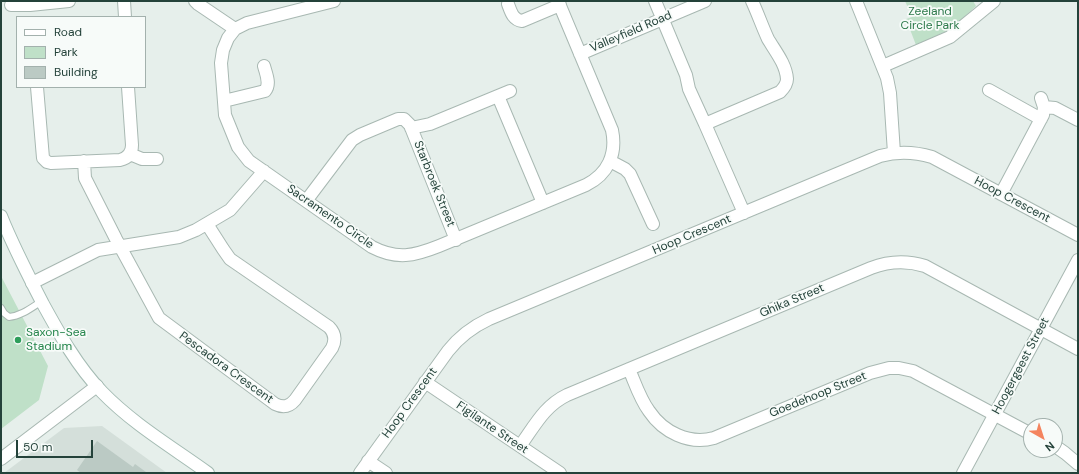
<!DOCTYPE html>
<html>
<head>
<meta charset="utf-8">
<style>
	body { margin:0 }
	#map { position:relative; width:1079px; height:474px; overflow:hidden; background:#e6efeb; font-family:"DM Sans",sans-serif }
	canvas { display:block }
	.frame { position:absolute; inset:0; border:2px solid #24423a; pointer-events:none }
	.legend { position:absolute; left:16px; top:16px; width:130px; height:72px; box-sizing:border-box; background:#f7fbf9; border:1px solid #a3b1ad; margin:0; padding:5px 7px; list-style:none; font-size:12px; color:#24423a }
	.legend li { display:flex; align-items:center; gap:8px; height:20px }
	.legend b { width:20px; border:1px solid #a3b1ad }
	.north { position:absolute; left:1023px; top:418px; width:40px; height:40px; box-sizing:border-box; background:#f7fbf9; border:1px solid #a3b1ad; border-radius:50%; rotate:141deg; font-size:11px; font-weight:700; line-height:16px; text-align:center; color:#24423a }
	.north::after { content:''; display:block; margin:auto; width:14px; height:18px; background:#f4845f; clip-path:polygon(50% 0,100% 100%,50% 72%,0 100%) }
	.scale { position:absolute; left:16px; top:440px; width:77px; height:18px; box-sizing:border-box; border:2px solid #24423a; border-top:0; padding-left:5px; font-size:12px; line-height:14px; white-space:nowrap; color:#24423a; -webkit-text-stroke:3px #f7fbf9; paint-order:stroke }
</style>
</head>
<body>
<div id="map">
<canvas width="1079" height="474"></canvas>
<div class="frame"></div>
<ul class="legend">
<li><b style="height:5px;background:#fff"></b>Road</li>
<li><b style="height:11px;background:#bfe0c8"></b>Park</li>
<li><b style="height:11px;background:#bbcac4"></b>Building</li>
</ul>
<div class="north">N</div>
<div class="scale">50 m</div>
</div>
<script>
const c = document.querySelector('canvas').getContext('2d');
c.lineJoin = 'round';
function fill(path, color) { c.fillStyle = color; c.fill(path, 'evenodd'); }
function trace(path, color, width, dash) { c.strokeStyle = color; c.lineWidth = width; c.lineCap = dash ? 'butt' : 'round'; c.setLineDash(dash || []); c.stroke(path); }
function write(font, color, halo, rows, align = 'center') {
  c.font = font + ' "DM Sans",sans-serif'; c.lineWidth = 3.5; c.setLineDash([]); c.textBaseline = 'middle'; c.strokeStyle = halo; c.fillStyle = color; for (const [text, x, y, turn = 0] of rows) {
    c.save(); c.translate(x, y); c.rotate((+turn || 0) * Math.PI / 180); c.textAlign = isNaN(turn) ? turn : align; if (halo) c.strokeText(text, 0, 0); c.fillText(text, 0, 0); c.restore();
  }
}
fill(new Path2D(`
	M102,426l65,47h-163l60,-45z`), '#d4dfda');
fill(new Path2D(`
	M905,1h68l3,5 -25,23 -35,16 -10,-26 6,-2z
	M1,276l47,90 -9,34 -38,29z`), '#bfe0c8');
fill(new Path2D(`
	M97,441l36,26 2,-3 11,8 -1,1h-64l-4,-3z`), '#bbcac4');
const lane = new Path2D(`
	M1,308l3,5 5,4c12,-1 22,-9 33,-16`);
const street = new Path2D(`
	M124,1l1,16
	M195,1l3,3 37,25
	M334,1l-87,22 -12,6 -7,9 -5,12 -2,13 4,52 13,32 11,14 123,86c25,13 42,9 67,-1l147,-61c22,-11 31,-31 26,-55l-54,-129
	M655,1l31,74 3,14 16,35 75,-32c4,-4 7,-8 7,-13 -1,-15 -12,-28 -19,-40 -6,-13 -10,-25 -16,-38
	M856,1l31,77 3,15 4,60
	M508,4c3,8 5,16 14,17l38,-16
	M11,5h19l39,-4
	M580,54l125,-53
	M883,66l67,-29 44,-36
	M37,87l6,71 4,4 4,1 69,-3c8,-2 12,-7 12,-15l-4,-58
	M989,90l52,29
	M498,96l45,107
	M224,101l41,-10c6,-7 1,-17 -1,-25
	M1044,107l11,1 23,12
	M705,124l39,89
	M411,128l19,-4 80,-33
	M130,154l12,5h15
	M84,161l1,17 31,61 43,79 116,86c8,4 14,3 20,-4l37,-52c4,-8 3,-15 -3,-21l-99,-68 -7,-10 -16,-25
	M610,161l15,8 5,5 23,50
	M1001,194l42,-79 1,-8 -3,-9
	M306,201l46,-61 8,-5 38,-16h6l6,6 46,115
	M32,283l66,-33 81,-13 17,-7 34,-20 34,-39
	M629,369c6,14 11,30 20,42 14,21 40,34 65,27l156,-65 19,-5h10l14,3 118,63
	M425,382l135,91
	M520,446c14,-19 24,-40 47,-51l304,-127c18,-7 35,-8 54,-2l153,83
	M1055,446l10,7 13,11
	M1,459l96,-73
	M368,461l18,12
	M360,473l88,-122c11,-14 24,-24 41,-32l391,-163c18,-5 35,-4 52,1l146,78
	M963,473l115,-213`);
const secondary = new Path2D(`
	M1,216c12,30 27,59 42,88 17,31 34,62 59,88 31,32 70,55 106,81`);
trace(lane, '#a8b8b2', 8);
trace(street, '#a8b8b2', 14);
trace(secondary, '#a4bbb3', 14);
trace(lane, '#fff', 6);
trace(street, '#fff', 12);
trace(secondary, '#fff', 12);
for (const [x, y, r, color] of [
	[18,340,4,"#2e9e5b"]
]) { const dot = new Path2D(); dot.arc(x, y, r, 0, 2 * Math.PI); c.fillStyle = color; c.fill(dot); trace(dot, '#f7fbf9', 1.5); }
write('12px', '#2d7a4b', '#f7fbf9', [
	["Zeeland",930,12],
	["Circle Park",930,26]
]);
write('12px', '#24423a', '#f7fbf9', [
	["Valleyfield Road",631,32,-23],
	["Starbroek Street",434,184,68],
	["Hoop Crescent",1012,200,28],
	["Sacramento Circle",330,217,35],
	["Hoop Crescent",692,235,-23],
	["Ghika Street",792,301,-23],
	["Hoogergeest Street",1021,366,-62],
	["Pescadora Crescent",226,368,36],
	["Goedehoop Street",818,395,-22],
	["Hoop Crescent",410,403,-54],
	["Figilante Street",492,428,34]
]);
write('12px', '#27864d', '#f7fbf9', [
	["Saxon-Sea",26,333],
	["Stadium",26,347]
], 'left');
</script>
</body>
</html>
